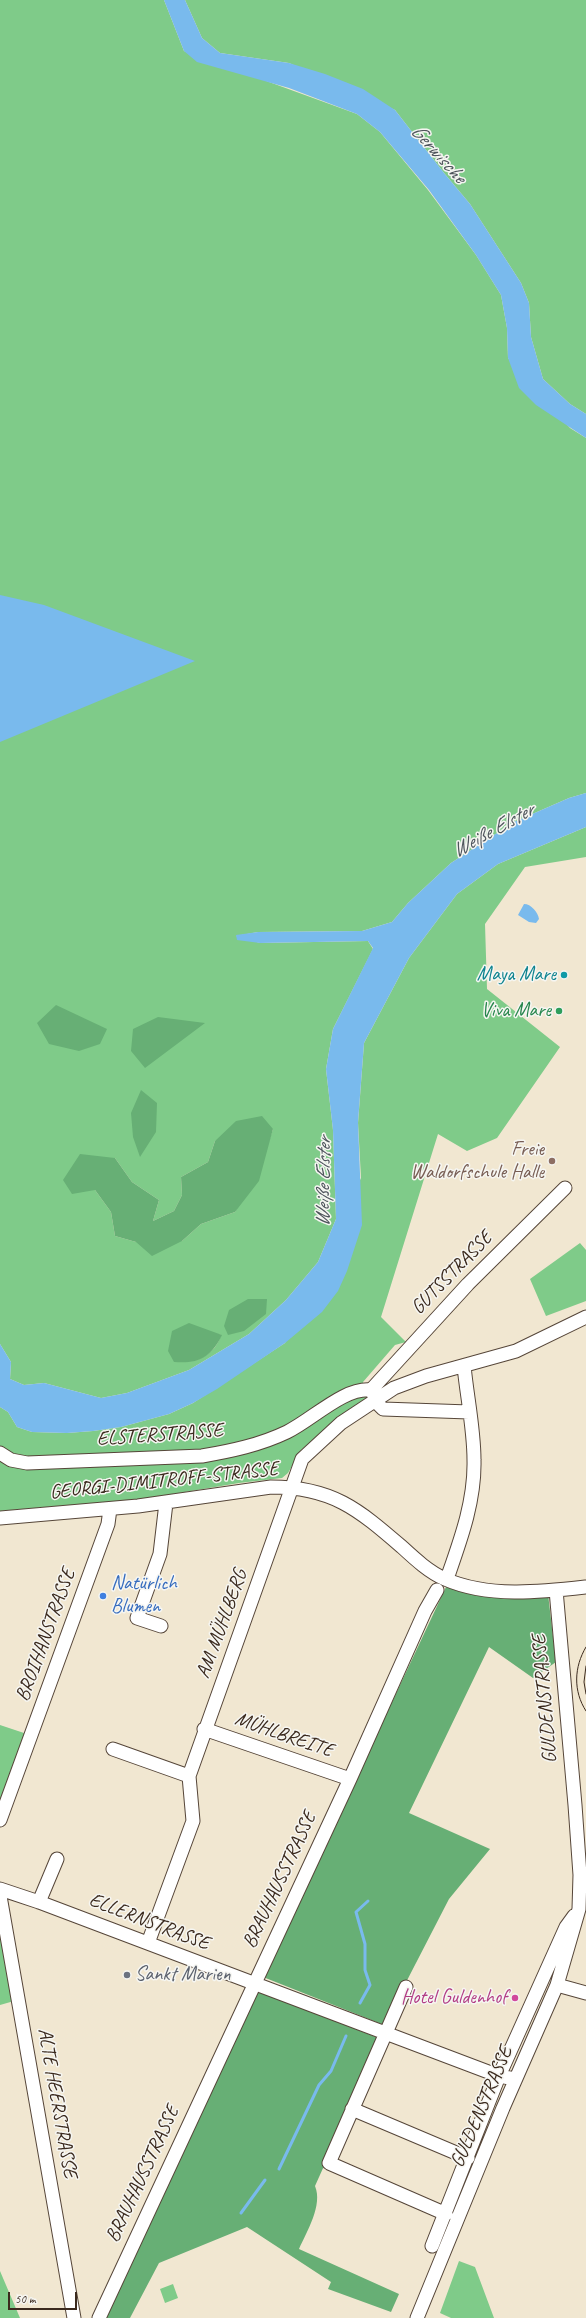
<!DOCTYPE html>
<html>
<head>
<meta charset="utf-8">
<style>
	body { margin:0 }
	#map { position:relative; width:586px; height:2318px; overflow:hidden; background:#f1e7d1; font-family:Caveat,sans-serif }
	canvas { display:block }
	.scale { position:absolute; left:8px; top:2292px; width:69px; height:18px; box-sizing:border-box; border:2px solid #3b2a1e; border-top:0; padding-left:5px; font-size:12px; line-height:14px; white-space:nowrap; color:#3b2a1e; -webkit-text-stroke:3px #f6f6f2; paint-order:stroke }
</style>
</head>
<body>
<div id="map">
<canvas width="586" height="2318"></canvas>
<div class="scale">50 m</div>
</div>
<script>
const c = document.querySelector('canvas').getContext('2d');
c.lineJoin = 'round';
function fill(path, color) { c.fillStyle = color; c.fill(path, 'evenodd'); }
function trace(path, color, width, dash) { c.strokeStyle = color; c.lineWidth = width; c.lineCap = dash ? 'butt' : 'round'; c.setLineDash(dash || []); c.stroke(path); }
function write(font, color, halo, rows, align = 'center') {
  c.font = font + ' Caveat,sans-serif'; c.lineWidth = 3; c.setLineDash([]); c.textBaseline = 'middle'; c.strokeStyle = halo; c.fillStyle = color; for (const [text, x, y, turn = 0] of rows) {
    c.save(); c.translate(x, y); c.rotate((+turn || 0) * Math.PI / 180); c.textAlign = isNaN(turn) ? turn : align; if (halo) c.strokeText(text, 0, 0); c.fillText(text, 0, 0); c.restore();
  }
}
fill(new Path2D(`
	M0,0h164l20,51 173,63 23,18 48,58 48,65 25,40 6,33 1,30 62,70 16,10v355l-17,5 -55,24 -63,41 -43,40 -16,19 -30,9 -104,1 -22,4 24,7 108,-2 5,8 -40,80 -7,40 7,61 3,89 -18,43 -32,38 -37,34 -60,36 -62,23 -26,5 -57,-15 -20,2 -14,-6 1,-17 -11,-18zM273,1129l-8,24 -30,59 -34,12 -19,17 -46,1 -21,-6 -4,-24 -16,-22 20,-32 17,24 27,18 -6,21 21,-10 8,-16 -1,-18 27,-15 7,-21zM207,1331l14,4c-7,22 -26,28 -47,27z
	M185,0h401v414l-16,-10 -27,-25 -12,-42 -2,-34 -8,-20 -51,-79 -26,-31 -49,-63 -106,-47 -69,-10 -18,-15z
	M586,827v30l-61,10 -40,57 2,65 73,58 -63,91 -30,13 -29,-17 -57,183 25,25 -11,3 -32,37 3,16 -65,52 -13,23 -6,5 -43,5 -96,16 -143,12v-104l8,5 9,15 15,5 35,1 26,-2 28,-4 48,-13 24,-11 92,-60 76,-165 -3,-55 6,-80 45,-85 48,-64 41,-30z
	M580,1243l6,7v51l-40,15 -16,-37z
	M0,1725l27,9 -27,69z
	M0,1927l14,74 -14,4z
	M459,2261l16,6 19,51h-43l-11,-5z
	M0,2271l20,47h-20z
	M173,2284l5,14 -13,5 -5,-14z`), '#7fcb89');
fill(new Path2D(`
	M56,1005l51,24 -7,15 -21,7 -30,-7 -12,-21z
	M158,1017l47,6 -60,45 -14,-17 2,-22z
	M141,1090l16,13 -1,29 -16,25 -7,-20 -2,-24z
	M262,1116l11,13 -14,52 -24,31 -34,12 -19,17 -30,15 -16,-14 -21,-6 -4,-24 -16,-22 -23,4 -9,-14 17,-26 35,4 17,24 27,18 -6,21 21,-10 8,-16 -1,-18 27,-15 7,-21 21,-20z
	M248,1299h19l-1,15 -22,17 -16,4 -4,-9 5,-16z
	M189,1323l33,12c-11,23 -24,29 -48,27l-6,-11 4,-20z
	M446,1587l28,8 74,-1 8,68 -23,16 -44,-31 -80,166 81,36 -41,50 -65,126 -121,-48z
	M257,1991l124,48 -66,147c8,19 -8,45 -16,63l100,45 -8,18 -63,-23 3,-7 -84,-55 -88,36 -29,55h-25z`), '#67af75');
fill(new Path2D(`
	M164,0h21l17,38 18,15 69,10 36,11 38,15 32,21 49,63 26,31 51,79 8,20 2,34 12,42 27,25 16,10v24l-50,-33 -17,-17 -11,-30 -1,-30 -6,-33 -25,-40 -47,-65 -49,-58 -23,-18 -68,-26 -92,-26 -13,-11z
	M0,595l44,10 151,56 -195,81z
	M586,793v34l-88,37 -41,30 -48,64 -45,85 -6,79 4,103 -15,46 -9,20 -16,21 -37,31 -68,46 -24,14 -24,11 -48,13 -28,4 -26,2 -35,-1 -15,-5 -9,-15 -8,-5v-63l11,18 -1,17 14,6 20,-2 57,15 26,-5 62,-23 60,-36 37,-34 32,-38 18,-43 -3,-89 -7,-61 7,-40 40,-81 -5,-7 -108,2 -23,-3 -1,-5 22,-3 104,-1 30,-9 16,-19 43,-40 63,-41 55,-24z
	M524,904c7,0 14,8 15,15l-3,4 -7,-1 -11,-7z`), '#79baed');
trace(new Path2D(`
	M360,2003l10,-18 -5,-15v-26l-9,-32 12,-11
	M279,2169l40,-84 12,-14 15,-35
	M241,2213l24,-33`), '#79baed', 3);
const minor = new Path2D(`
	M371,1390l97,-106 97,-96
	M0,1453l11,7 16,3 175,-7c29,-5 58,-11 85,-24 25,-12 57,-45 84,-42l8,15 4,4 86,3
	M0,1518l138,-12 133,-19c61,0 87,22 131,60 13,12 27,25 43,32 43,19 96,13 141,8
	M449,1573c13,-37 26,-74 25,-113 0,-31 -7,-63 -10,-94
	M161,1626l-24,-8 23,-64 6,-51
	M204,1729l146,50
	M113,1749l76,27
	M0,1820l108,-296 2,-15
	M0,1889l39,13 460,174 16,3
	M0,1896l74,422
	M39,1902l18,-43
	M148,1943l45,-122 -4,-45 113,-317 39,-36 53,-35 32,-12 90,-25 70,-34
	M557,1985l29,8
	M406,1987l-77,176 117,51
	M352,2109l116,49
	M432,2246l67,-170 67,-149 8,-11
	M99,2318l251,-539 75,-168 12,-21
	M417,2318l86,-210 54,-123 22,-76 1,-34 -5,-70 -19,-215`);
trace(minor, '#564639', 15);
trace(minor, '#fff', 13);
trace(new Path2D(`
	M586,1647c-12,20 -13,44 0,64
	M586,1666l-2,16 2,12`), '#3b2a1e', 1);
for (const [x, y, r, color] of [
	[564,975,4,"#0f9aa8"],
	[559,1011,4,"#2e9e5b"],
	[552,1161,4,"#8d6e63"],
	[103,1596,4,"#3f7fe0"],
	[127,1975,4,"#6b7280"],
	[515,1998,4,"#d1479c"]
]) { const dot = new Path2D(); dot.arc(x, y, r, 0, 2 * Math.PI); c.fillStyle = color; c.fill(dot); trace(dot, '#f6f6f2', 1.5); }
write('20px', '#0d838f', '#f6f6f2', [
	["Maya Mare",556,975]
], 'right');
write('20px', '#27864d', '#f6f6f2', [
	["Viva Mare",551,1011]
], 'right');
write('20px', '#785e54', '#f6f6f2', [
	["Freie",544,1150],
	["Waldorfschule Halle",544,1173]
], 'right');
write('20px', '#3b2a1e', '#f6f6f2', [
	["GUTSSTRASSE",452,1273,-46],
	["ELSTERSTRASSE",160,1435,-4],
	["GEORGI-DIMITROFF-STRASSE",164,1481,-6],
	["AM MÜHLBERG",222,1624,-70],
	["BROIHANSTRASSE",46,1635,-70],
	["GULDENSTRASSE",545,1699,-95],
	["MÜHLBREITE",284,1735,19],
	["BRAUHAUSSTRASSE",280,1880,-65],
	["ELLERNSTRASSE",149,1922,21],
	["ALTE HEERSTRASSE",57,2103,80],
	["GULDENSTRASSE",482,2107,-67],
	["BRAUHAUSSTRASSE",143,2174,-65]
]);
write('20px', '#366cbe', '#f6f6f2', [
	["Natürlich",111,1584],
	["Blumen",111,1607]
], 'left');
write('20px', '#5b616d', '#f6f6f2', [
	["Sankt Marien",135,1975]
], 'left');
write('20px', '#b23c85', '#f6f6f2', [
	["Hotel Guldenhof",507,1998]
], 'right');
write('italic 21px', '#4e555c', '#f6f6f2', [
	["Gerwische",438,154,48],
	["Weiße Elster",493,831,-29],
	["Weiße Elster",324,1182,-89]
]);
</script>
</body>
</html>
